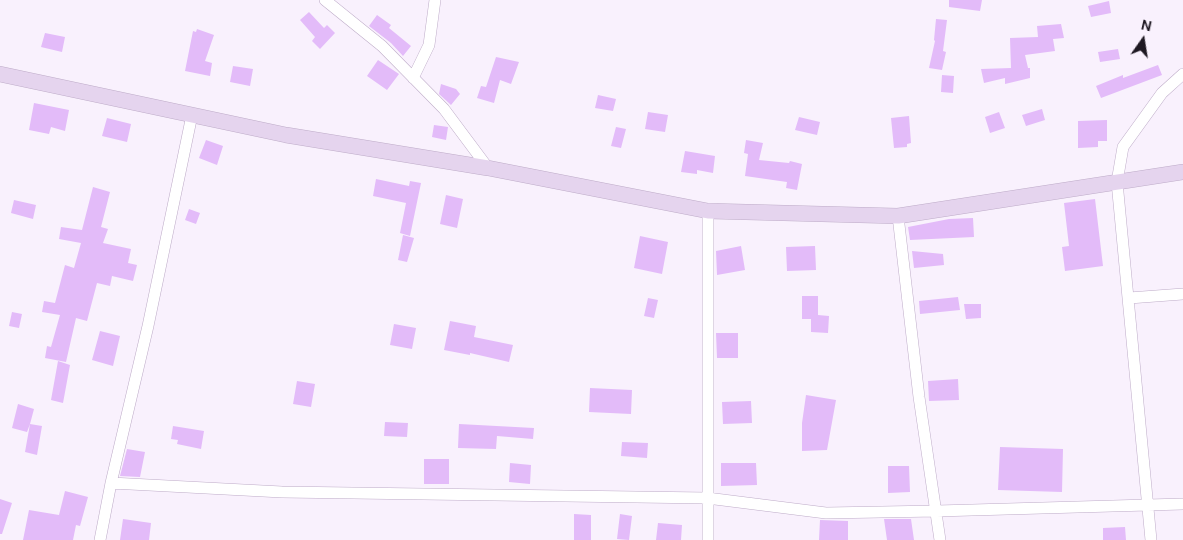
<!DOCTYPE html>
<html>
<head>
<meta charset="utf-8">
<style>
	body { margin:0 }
	#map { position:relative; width:1183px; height:540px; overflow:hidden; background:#f9f1fd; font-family:"DM Sans",sans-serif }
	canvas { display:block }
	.north { position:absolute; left:1118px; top:15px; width:50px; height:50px; -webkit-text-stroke:4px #f9f1fd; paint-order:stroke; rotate:13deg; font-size:14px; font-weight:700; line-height:20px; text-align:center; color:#1e1822 }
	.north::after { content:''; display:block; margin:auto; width:18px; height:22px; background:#1e1822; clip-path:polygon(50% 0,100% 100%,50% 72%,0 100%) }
</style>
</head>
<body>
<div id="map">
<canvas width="1183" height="540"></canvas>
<div class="north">N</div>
</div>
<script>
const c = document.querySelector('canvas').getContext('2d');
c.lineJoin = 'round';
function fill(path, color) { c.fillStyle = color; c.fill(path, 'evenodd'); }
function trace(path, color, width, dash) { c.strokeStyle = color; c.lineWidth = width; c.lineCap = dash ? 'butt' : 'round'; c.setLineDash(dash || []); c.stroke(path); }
fill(new Path2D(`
	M949,0h33l-2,11 -31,-4z
	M1109,1l2,12 -20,4 -3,-11z
	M309,12l15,16 3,-3 8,8 -15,16 -8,-8 3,-4 -15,-17z
	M377,15l14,10 -2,3 22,18 -8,10 -12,-13 -22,-17z
	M936,19l11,1 -4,31 3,1 -4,18 -13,-2 6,-27 -1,-1z
	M1061,24l3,14 -11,1 2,12 -30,4 3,13h2v10l-25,6v-6l-21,5 -3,-14 30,-1 -1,-30 28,-1 -1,-11z
	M197,29l17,6 -9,26 7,2 -2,13 -25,-5 8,-40 3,1z
	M45,33l20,4 -3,15 -21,-5z
	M1118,49l2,10 -20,3 -2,-10z
	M496,57l23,5 -8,22 -11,-4 -6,23 -17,-5 4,-12 5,1z
	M378,60l21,14 -12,16 -20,-14z
	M1158,65l4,10 -61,23 -5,-12 27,-11v3z
	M233,66l20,3 -3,17 -20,-4z
	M942,75l12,1 -1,17 -12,-1z
	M441,84l15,5 4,5 -9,11 -12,-11z
	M598,95l18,4 -3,12 -18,-3z
	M34,103l35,7 -4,21 -14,-4 -2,7 -20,-4z
	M1042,109l3,11 -19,6 -4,-11z
	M648,112l20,3 -3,17 -20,-3z
	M999,112l6,16 -15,5 -5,-16z
	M909,116l2,27 -4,1v3l-13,1 -3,-30z
	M799,117l21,5 -3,13 -22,-5z
	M107,118l24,6 -4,18 -25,-6z
	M1107,120v21h-9v6l-20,1v-27z
	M434,125l14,2 -2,13 -14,-3z
	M616,127l10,2 -5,19 -10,-2z
	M206,140l17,6 -6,19 -18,-7z
	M746,140l17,3 -4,17 30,3 1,-2 12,3 -5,26 -11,-2 1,-6 -42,-6 3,-22 -4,-1z
	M685,151l30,5 -2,17 -16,-3v4l-16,-2z
	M376,179l33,7 1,-5 11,2 -11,53 -10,-3 6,-30 -33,-7z
	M93,187l17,5 -9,35 7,2 -5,14 28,6 -3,14 9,2 -4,16 -21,-5 -2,10 -13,-3 -10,38 -11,-3 -10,44 -21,-4 2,-12 4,1 9,-32 -18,-3 2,-11 11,2 10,-38 9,3 7,-25 -22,-4 2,-12 21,3z
	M446,195l17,4 -6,29 -17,-4z
	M1095,199l8,67 -38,5 -3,-24 7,-1 -5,-43z
	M14,200l22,5 -3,14 -22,-6z
	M189,209l11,4 -4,11 -11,-4z
	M973,218l1,19 -64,3 -2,-13 41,-8z
	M403,235l11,3 -7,24 -9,-2z
	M640,236l28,6 -6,32 -28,-6z
	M741,246l4,24 -28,5 -1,-24z
	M815,246l1,24 -29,1 -1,-24z
	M912,251l31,3 1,11 -30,3z
	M802,296h16v19l11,1 -1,17 -17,-1v-13h-9z
	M958,297l2,13 -40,4 -1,-13z
	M648,298l10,2 -4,18 -10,-2z
	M964,304h17v14l-15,1z
	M12,312l10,2 -3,14 -10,-2z
	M450,321l26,5 -2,11 39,8 -4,17 -39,-9v2l-26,-5z
	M394,324l22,4 -4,21 -22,-4z
	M100,331l20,5 -7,30 -21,-6z
	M716,333h22v25h-21z
	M58,361l12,4 -7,38 -12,-3z
	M958,379l1,21 -30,1 -1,-20z
	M297,381l18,3 -4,23 -18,-3z
	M590,388l42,2 -1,24 -42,-2z
	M806,395l30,5 -9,50 -25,1v-28z
	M751,401l1,22 -29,1 -1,-22z
	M18,404l16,5 -4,15 12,2 -5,29 -12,-3 5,-28 -3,8 -15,-4z
	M385,422l23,1 -1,14 -23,-1z
	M459,424l75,4 -1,11 -36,-3 -1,13 -38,-1z
	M173,426l31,5 -3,18 -24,-5 1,-4 -7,-1z
	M622,442l26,1 -1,15 -26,-2z
	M1000,447l63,2 -1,43 -64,-2z
	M127,449l18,3 -5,25 -20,-1z
	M424,459h25v25h-25z
	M510,463l21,2 -1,19 -21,-2z
	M721,463h35l1,22 -36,1z
	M888,466h21l1,26 -22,1z
	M65,491l23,6 -8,29 -4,-1 -3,15h-50l6,-30 30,5z
	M0,499l12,4 -10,31h-2z
	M574,514l17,1v25h-17z
	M620,514l12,2 -3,24 -12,-1z
	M123,519l28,4 -2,17h-29z
	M884,519h27l3,21h-27z
	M820,520l28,1v19h-29z
	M658,523l24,2 -1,15h-25z
	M1125,527l1,13h-23v-12z`), '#e3bbf9');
const street = new Path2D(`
	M325,0l57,46 62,63 44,59
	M413,78l16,-33 6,-45
	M898,216l21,181 21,143
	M1129,298l54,-4
	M111,483l171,9 425,6 119,15 111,-2 246,-7
	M100,540l11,-57 37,-157 44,-211
	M708,540v-329
	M1151,540l-34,-358 6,-35 39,-54 21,-19`);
const secondary = new Path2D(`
	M0,74l286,61 202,33 220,43 190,5 285,-44`);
trace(street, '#beacc8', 12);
trace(secondary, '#beacc8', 16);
trace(street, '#fff', 11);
trace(secondary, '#e5d4ee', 15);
</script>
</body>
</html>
